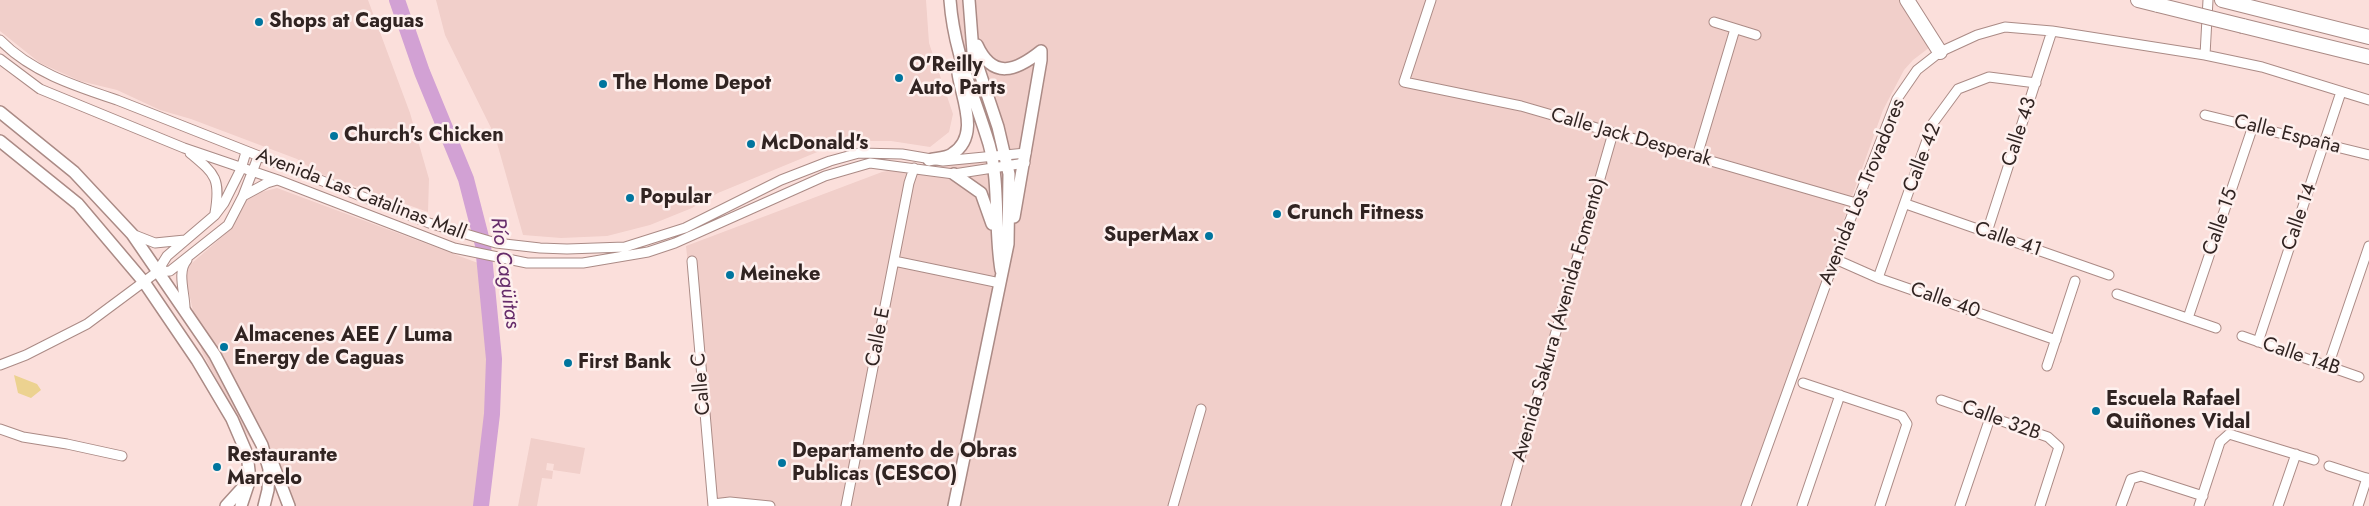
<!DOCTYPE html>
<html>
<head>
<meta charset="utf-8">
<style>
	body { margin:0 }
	canvas { display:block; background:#fbdfdb }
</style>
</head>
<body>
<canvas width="2369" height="506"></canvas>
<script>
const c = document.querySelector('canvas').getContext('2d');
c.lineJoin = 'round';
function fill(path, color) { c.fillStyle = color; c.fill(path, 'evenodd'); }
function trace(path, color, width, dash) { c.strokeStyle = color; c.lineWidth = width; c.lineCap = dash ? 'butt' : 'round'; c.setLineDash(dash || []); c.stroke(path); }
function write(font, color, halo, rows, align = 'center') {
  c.font = font + ' Jost,sans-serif'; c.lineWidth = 5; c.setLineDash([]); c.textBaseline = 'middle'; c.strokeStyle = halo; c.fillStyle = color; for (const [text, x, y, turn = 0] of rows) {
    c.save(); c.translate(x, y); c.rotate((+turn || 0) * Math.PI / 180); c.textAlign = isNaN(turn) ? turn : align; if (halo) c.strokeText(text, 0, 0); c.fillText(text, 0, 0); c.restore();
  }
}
fill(new Path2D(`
	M0,0h368l42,113 19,66 -1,33 -110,-39 -21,-14 -106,-40 -31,-9 -43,-20 -37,-9 -40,-18 -40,-32z
	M436,0h490l3,43 24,71 -4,18 -19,15 -39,-6h-47l-126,52 -26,15 -42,17 -43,11 -46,2 -38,-3 -28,-99 -50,-101z
	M950,0h953l31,44 -21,16 -9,10 -21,40 -142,396h-1028l-27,-260 196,-74 107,-20z
	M277,188l201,75 19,141 -17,102h-192l-13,-36 -32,-41 -41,-77 -18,-82 46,-40 20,-35z
	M531,438l54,10 -5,26 -27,-4 1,-6 -7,-1 -1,7 7,1 -1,8 -10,-1 -5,28h-19z`), '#f1cfca');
fill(new Path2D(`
	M14,375l23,9 4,6 -10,8 -13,-5z`), '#ecd290');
trace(new Path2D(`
	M397,0l25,72 44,107 17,66 11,114 -2,55 -11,92`), '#d2a1d4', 16);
const minor = new Path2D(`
	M1431,0l-27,82 117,24 335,97
	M1714,22l42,13
	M0,40c31,32 75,46 117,60l312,123 67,20 44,5 27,1 58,-2 60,-19 96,-48 49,-19 29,-8 43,1 41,7 83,-8
	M2205,55l3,-55
	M0,59l40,30 144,59 94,32 176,68 73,15h56l65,-11 27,-9 150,-67 45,-13 84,11 71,-11
	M2205,115l164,40
	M190,153c25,21 31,25 25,60
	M1697,156l38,-127
	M243,196l24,-13 10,-3
	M1906,204l203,71
	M1987,232l65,-201
	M132,234l23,9 30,-3
	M1835,259l43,19 178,62
	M692,261l21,245
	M894,261l106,22
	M157,272l13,-1 58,-46 15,-29 15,-39
	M1878,278l55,-155 25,-34 31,-12 47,6
	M2117,294l99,34
	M185,311c1,-15 -9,-39 2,-51
	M2188,318l65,-192
	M2242,336l117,41
	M2258,342l83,-250
	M0,365l26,-10 61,-31 70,-52 10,-16 48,-41 9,-12 17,-34 5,-17
	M2047,366l28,-85
	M2328,366l41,-120
	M1803,383l99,33 5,8 -27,82
	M1941,400l107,37 11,10 -19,59
	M0,429l23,8 44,7 55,12
	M2329,466l40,13
	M713,504l17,-2 40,4
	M846,506l63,-323 5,-15
	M1173,506l28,-97
	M1506,506l107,-373
	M1746,506l89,-247 62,-160 20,-29 23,-18 37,-17 28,-8 47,4 153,24 57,12 107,33
	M1802,506l38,-111
	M1960,506l30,-88
	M2121,506l10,-27 10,-3 62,20
	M2199,506l21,-64 9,-8 85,26
	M2278,506l18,-52
	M2358,506l9,-28`);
const major = new Path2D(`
	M950,0c4,54 24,94 39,144 11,40 5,84 12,126
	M977,45c16,35 39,26 64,6
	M0,112l74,60 58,62 83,121 47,90 7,24 -1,21 -4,16
	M0,141l78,63 66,78 53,78 35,59 15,35 3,25 -9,27
	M929,160c8,-2 17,-2 23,-6 29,-18 9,-57 6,-81
	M954,174l27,19 11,31
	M1014,217l27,-157v-9
	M271,459l18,47
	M226,506l20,-22
	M954,506l54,-262 1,-70 -11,-47 -25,-75 -4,-52`);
const highway = new Path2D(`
	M1907,0l33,52
	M2138,0l20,5
	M2222,0l147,37
	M2243,26l126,31`);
trace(minor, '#ab8b86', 11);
trace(major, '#ab8b86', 14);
trace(highway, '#ab8b86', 16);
trace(minor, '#fff', 9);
trace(major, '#fff', 11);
trace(highway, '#fff', 14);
const highwayBridge = new Path2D(`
	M2158,5l85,21`);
trace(highwayBridge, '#ab8b86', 16, []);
trace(highwayBridge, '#fff', 14);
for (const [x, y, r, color] of [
	[259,22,5,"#00759e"],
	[899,78,5,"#00759e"],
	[603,84,5,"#00759e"],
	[334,136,5,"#00759e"],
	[751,144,5,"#00759e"],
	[630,198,5,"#00759e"],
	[1277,214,5,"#00759e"],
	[1209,236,5,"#00759e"],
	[730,275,5,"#00759e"],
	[224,347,5,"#00759e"],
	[568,363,5,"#00759e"],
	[2096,411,5,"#00759e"],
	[782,463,5,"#00759e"],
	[217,467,5,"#00759e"]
]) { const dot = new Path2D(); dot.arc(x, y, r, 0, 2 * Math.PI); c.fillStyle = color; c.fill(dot); trace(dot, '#fef0ee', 2); }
write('bold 20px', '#312422', '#fef0ee', [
	["Shops at Caguas",269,22],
	["O'Reilly",909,66],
	["Auto Parts",909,89],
	["The Home Depot",613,84],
	["Church's Chicken",344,136],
	["McDonald's",761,144],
	["Popular",640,198],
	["Crunch Fitness",1287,214],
	["SuperMax",1199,236,"right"],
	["Meineke",740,275],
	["Almacenes AEE / Luma",234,336],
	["Energy de Caguas",234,359],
	["First Bank",578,363],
	["Escuela Rafael",2106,400],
	["Quiñones Vidal",2106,423],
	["Departamento de Obras",792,452],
	["Publicas (CESCO)",792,475],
	["Restaurante",227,456],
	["Marcelo",227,479]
], 'left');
write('20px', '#312422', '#fef0ee', [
	["Calle 43",2020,132,-72],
	["Calle España",2287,135,14],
	["Calle Jack Desperak",1631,138,16],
	["Calle 42",1923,158,-69],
	["Avenida Los Trovadores",1863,192,-68],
	["Avenida Las Catalinas Mall",361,195,21],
	["Calle 14",2300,217,-71],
	["Calle 15",2221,222,-71],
	["Calle 41",2008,240,19],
	["Calle 40",1945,301,19],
	["Avenida Sakura (Avenida Fomento)",1560,320,-74],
	["Calle E",879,337,-79],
	["Calle 14B",2301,357,19],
	["Calle C",702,384,-95],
	["Calle 32B",2001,421,20]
]);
write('italic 21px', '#662c6b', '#fef0ee', [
	["Río Cagüitas",504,273,82]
]);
</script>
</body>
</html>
